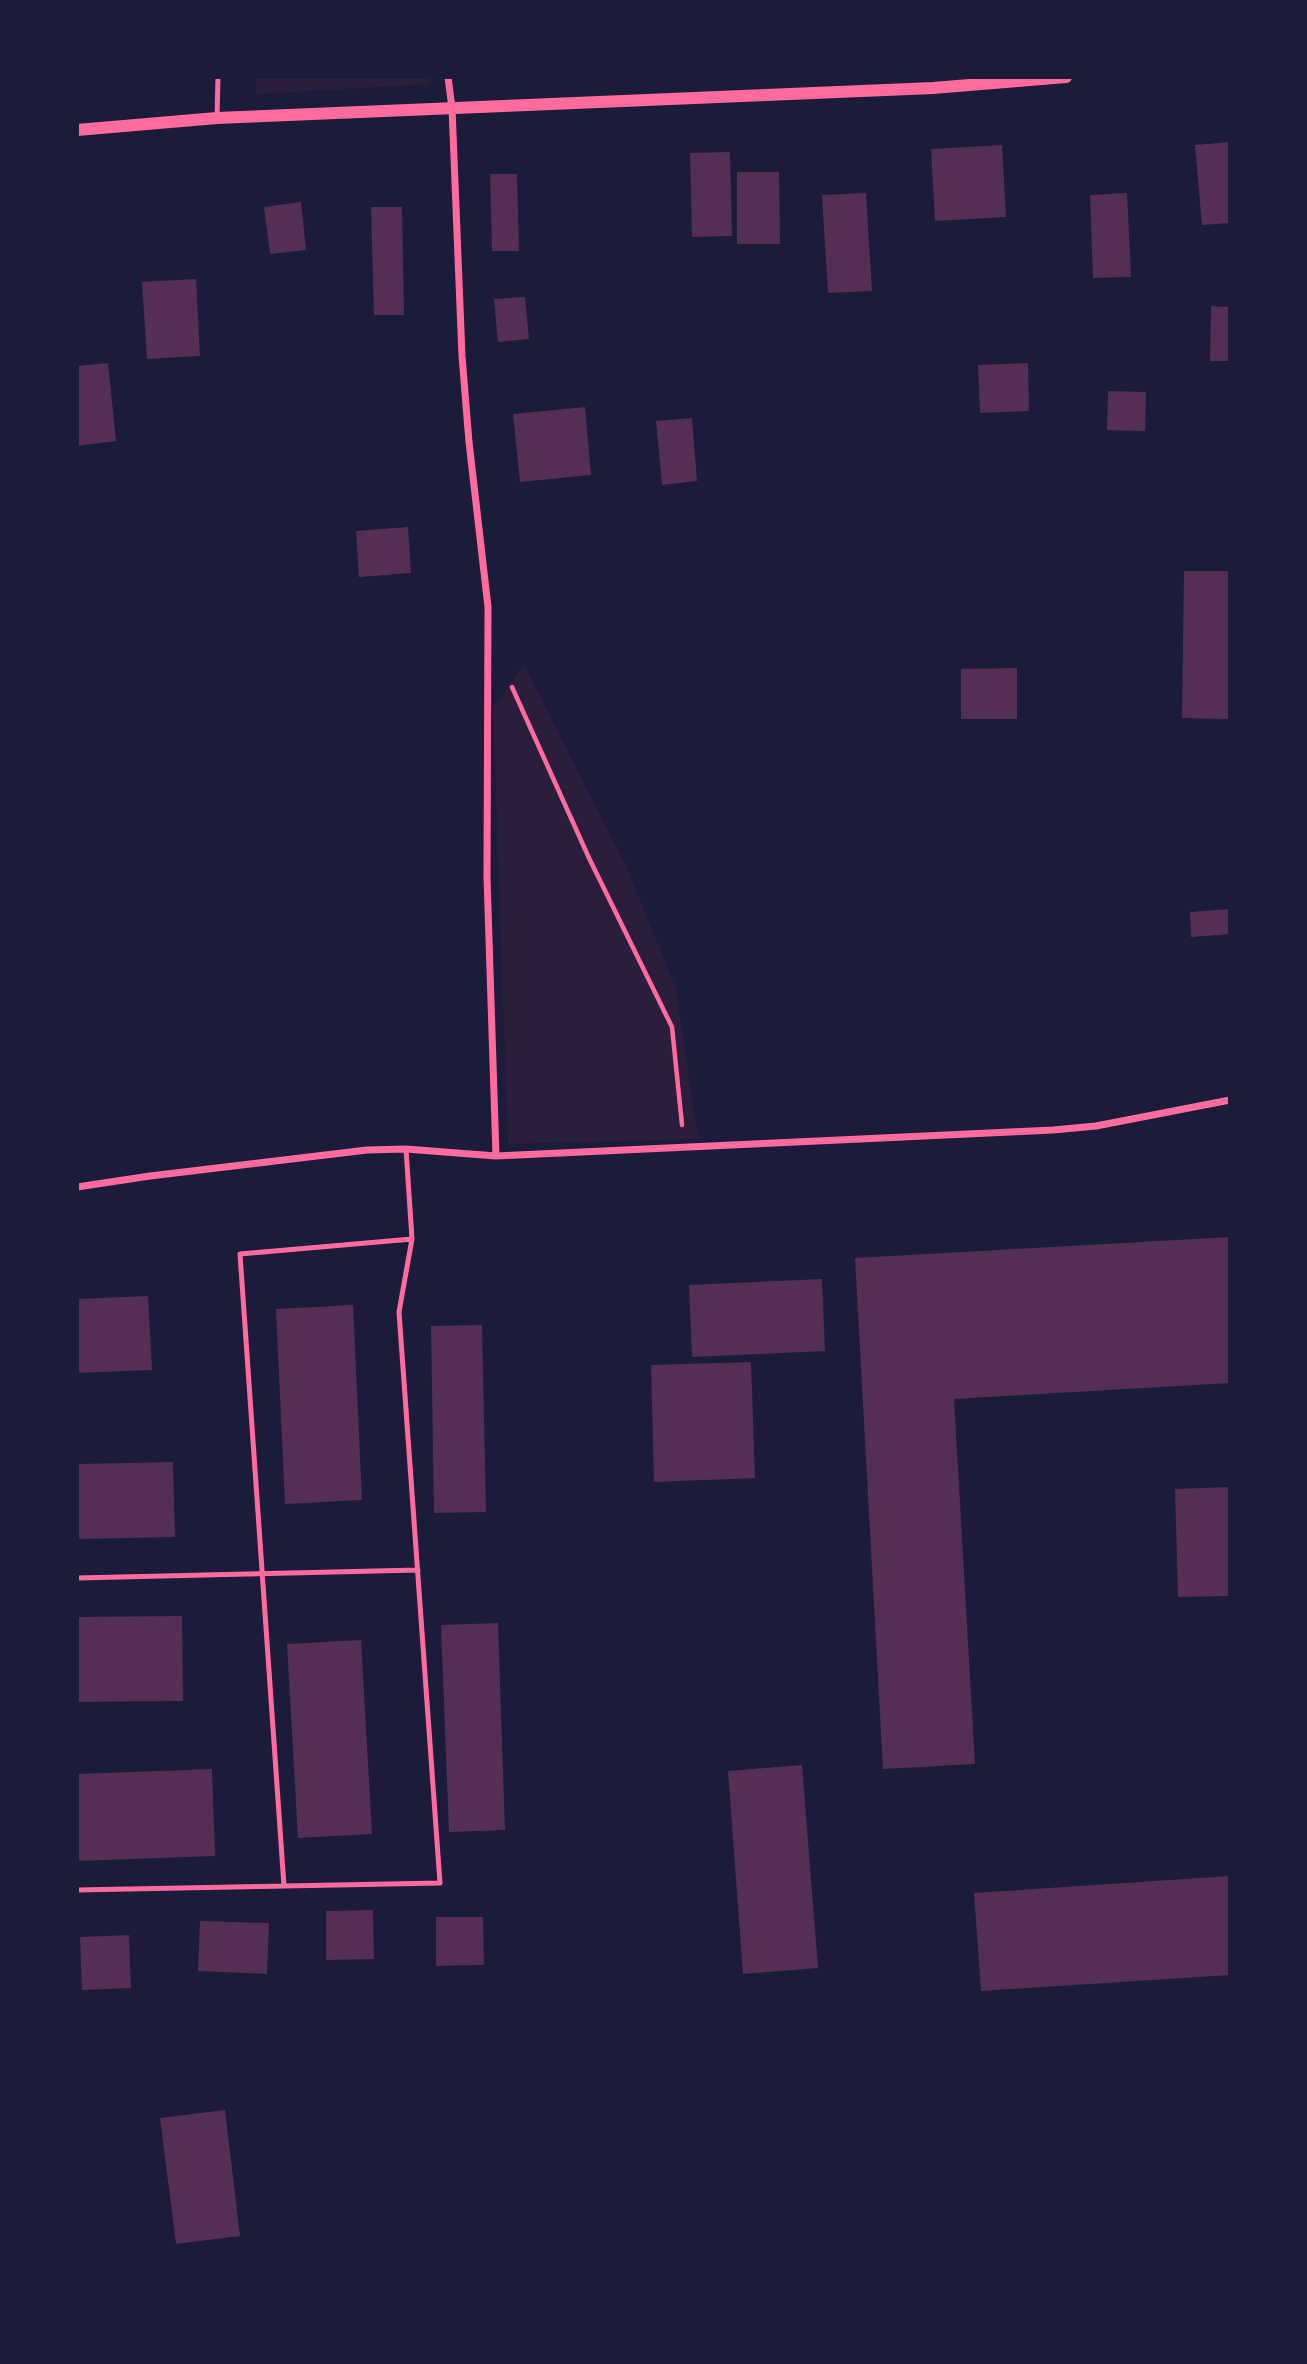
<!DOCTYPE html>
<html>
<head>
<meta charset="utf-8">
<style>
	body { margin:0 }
	#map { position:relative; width:1307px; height:2364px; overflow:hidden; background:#1b1b3a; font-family:"IBM Plex Sans",sans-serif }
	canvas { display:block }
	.frame { position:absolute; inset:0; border:79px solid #1b1b3a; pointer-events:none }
</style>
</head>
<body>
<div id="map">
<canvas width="1307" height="2364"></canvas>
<div class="frame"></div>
</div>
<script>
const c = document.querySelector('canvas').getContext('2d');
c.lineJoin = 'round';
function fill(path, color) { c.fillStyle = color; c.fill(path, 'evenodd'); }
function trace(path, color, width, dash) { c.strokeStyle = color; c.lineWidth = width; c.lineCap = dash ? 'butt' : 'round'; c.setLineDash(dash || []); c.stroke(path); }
fill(new Path2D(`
	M256,77h174l1,7 -175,10z
	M524,665l102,201 50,122 22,151 -190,5 -15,-436z`), '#2a1e3b');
fill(new Path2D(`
	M1230,142v81l-28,2 -7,-80z
	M1002,145l4,72 -71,4 -4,-72z
	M730,152l2,84 -40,1 -2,-84z
	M737,172h42l1,72h-43z
	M490,174h27l2,77h-27z
	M866,193l6,98 -44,2 -6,-98z
	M1127,193l4,84 -38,1 -3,-83z
	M301,202l5,48 -36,4 -6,-47z
	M371,207h31l2,108h-30z
	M196,279l4,77 -53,3 -5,-77z
	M525,297l4,42 -31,3 -4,-43z
	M1211,306l19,1v54h-20z
	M108,363l8,78 -39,5v-80z
	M1028,363l1,48 -49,2 -2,-48z
	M1108,391l38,1 -1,39 -38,-1z
	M585,407l6,68 -71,7 -7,-68z
	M692,418l5,63 -35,4 -6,-64z
	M408,527l3,46 -52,4 -3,-46z
	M1184,571h46v148l-48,-1z
	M1017,668v51h-56v-50z
	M1230,909v25l-39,3 -1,-25z
	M1230,1237v146l-276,16 21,365 -92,5 -28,-511z
	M822,1279l3,72 -133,6 -3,-72z
	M148,1296l4,74 -75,3v-74z
	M353,1305l9,195 -77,4 -9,-195z
	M482,1325l4,187 -52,1 -3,-187z
	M751,1362l4,116 -101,4 -3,-117z
	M173,1462l2,75 -98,2v-75z
	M1230,1487v109l-52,1 -3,-108z
	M182,1616l1,85 -106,1v-85z
	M498,1623l7,207 -56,2 -8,-207z
	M361,1640l11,194 -74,4 -11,-194z
	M802,1765l16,203 -75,6 -15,-203z
	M212,1769l3,87 -138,5v-87z
	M1230,1876v99l-249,16 -7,-98z
	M373,1910l1,49 -48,1v-49z
	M436,1917h47l1,48 -48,1z
	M200,1921l69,2 -2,51 -69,-3z
	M129,1935l2,53 -49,2 -2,-53z
	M225,2110l15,126 -64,8 -16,-126z`), '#542f53');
trace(new Path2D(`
	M512,687l77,171 83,169 10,98`), '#ff6b9d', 4.5);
trace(new Path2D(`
	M217,118l1,-41
	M77,1578l341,-8
	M284,1886l-44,-632 172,-15
	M77,1890l363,-7 -41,-571 13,-73 -6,-90`), '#ff6b9d', 5);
trace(new Path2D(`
	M448,77l4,31 10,248 7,86 19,165 -1,270 9,279
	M77,1187l73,-11 217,-26 39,-1 90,7 557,-26 43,-4 134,-26`), '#ff6b9d', 7);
trace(new Path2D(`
	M77,130l140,-12 716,-30 133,-11`), '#ff6b9d', 12);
</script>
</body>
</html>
